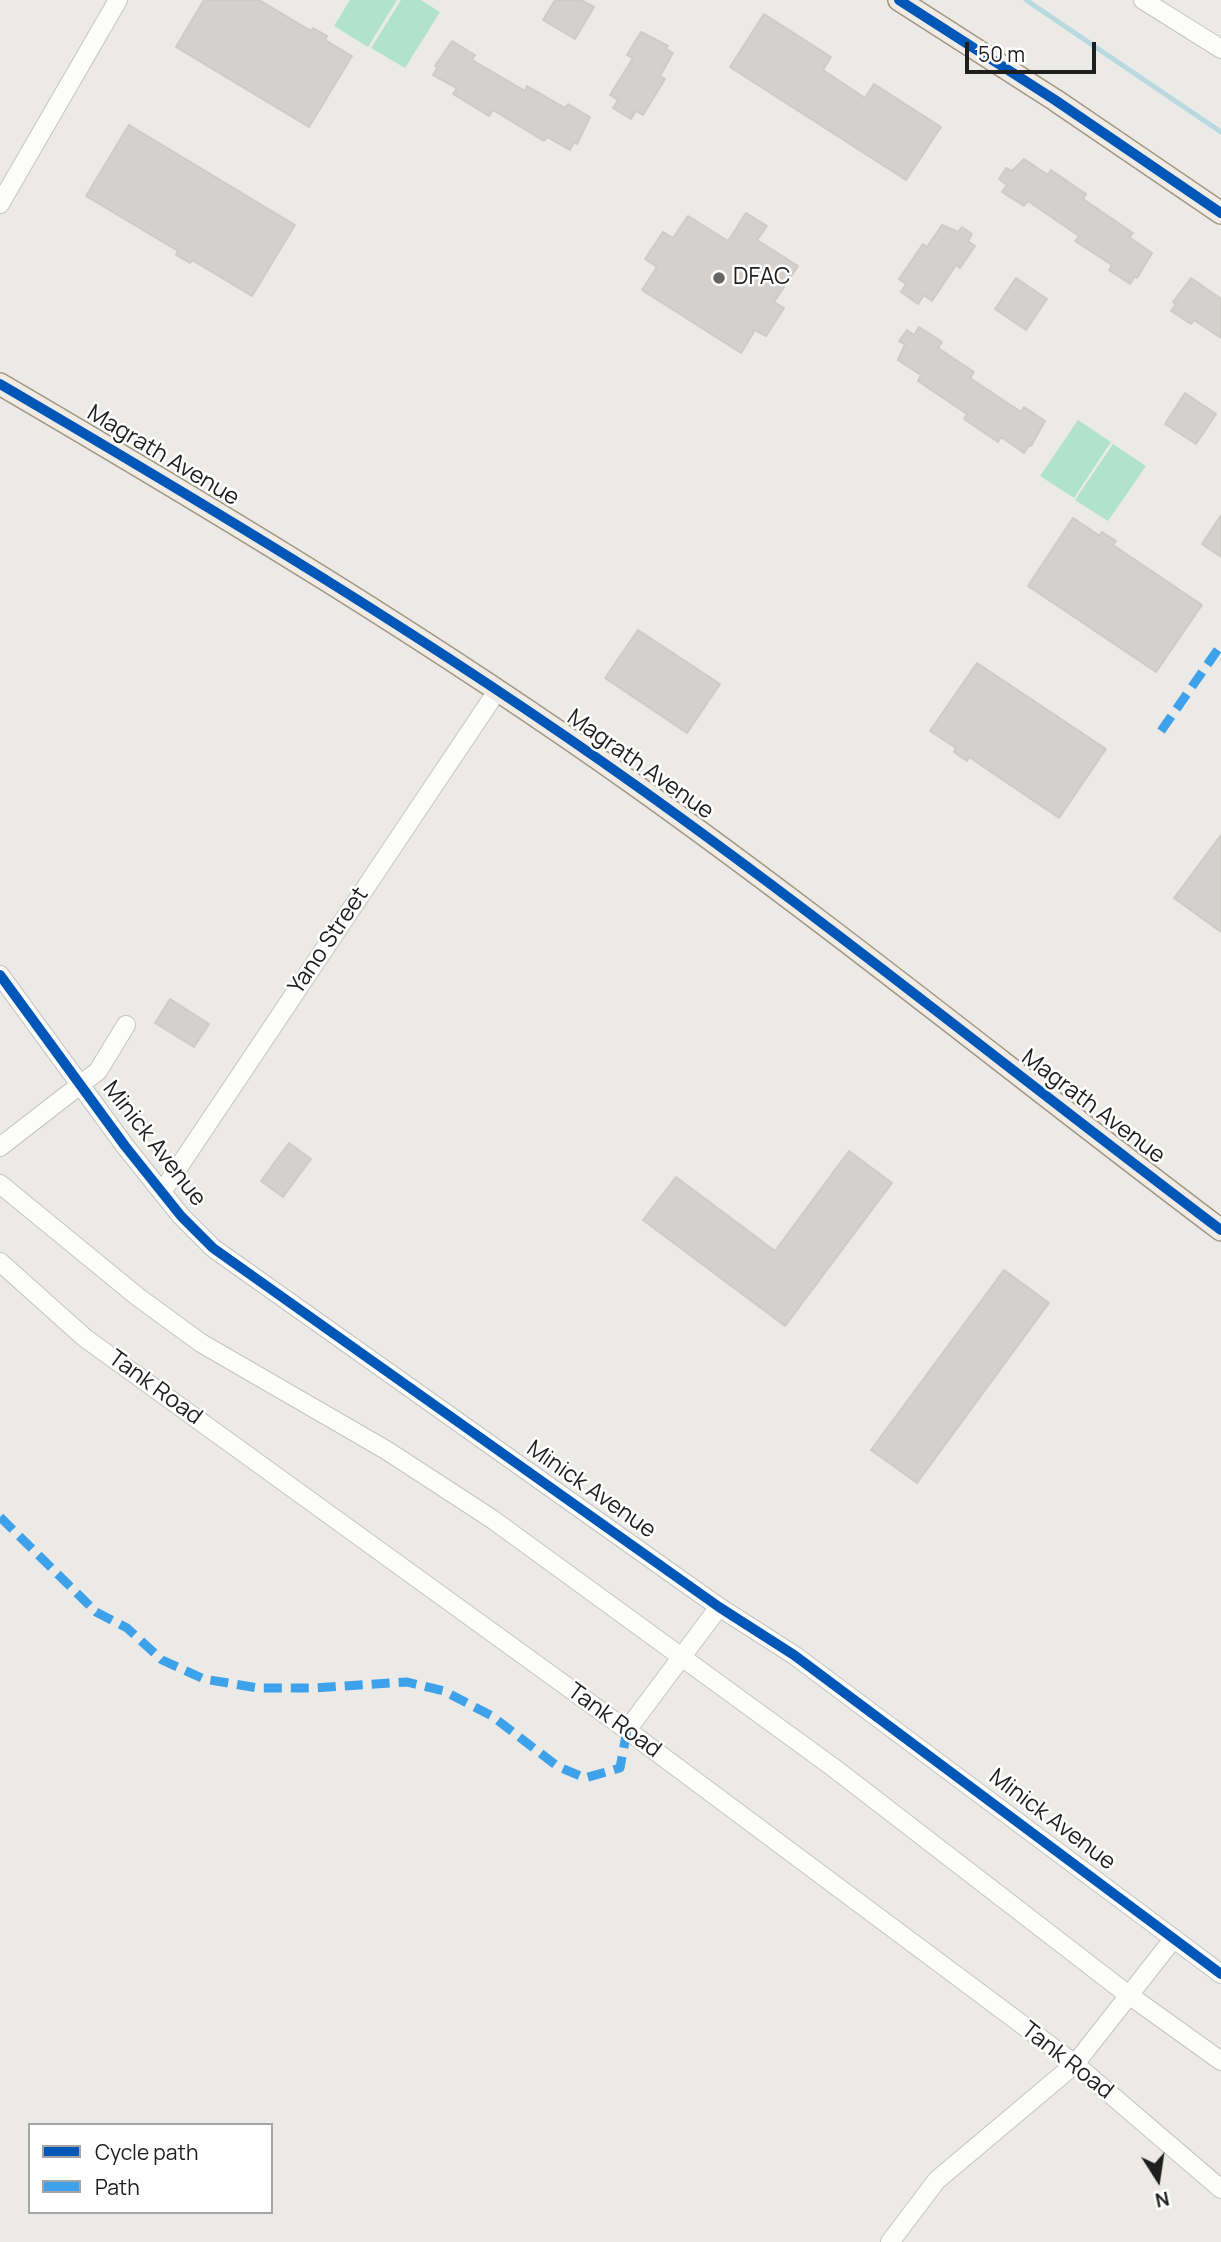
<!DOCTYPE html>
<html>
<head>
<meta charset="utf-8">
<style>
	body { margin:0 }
	#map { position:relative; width:1221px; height:2242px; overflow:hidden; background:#eceae6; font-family:Manrope,sans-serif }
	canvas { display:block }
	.legend { position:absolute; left:28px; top:2123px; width:245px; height:91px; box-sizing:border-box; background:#fff; border:2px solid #a5a5a5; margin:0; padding:9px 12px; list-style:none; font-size:21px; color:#1e1e1e }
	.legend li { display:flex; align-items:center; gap:14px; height:35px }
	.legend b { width:35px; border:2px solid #a5a5a5 }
	.north { position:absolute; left:1123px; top:2144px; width:70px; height:70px; -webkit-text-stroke:5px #fff; paint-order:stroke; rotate:168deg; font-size:19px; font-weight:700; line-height:28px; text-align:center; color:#1e1e1e }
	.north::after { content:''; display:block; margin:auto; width:24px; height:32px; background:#1e1e1e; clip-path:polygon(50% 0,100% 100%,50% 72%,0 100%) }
	.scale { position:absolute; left:965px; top:42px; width:131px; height:32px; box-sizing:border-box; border:4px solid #1e1e1e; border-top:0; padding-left:9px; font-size:21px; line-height:24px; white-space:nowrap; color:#1e1e1e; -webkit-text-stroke:5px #fff; paint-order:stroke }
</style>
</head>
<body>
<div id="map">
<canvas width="1221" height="2242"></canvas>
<ul class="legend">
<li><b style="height:9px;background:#0057b8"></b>Cycle path</li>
<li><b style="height:9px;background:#3da2ea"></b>Path</li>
</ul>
<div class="north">N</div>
<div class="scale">50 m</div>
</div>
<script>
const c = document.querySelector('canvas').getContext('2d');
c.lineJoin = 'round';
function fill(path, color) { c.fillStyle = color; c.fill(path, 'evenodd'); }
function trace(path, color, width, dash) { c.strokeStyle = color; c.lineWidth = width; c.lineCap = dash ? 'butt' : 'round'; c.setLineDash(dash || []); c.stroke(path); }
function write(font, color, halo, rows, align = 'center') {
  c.font = font + ' Manrope,sans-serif'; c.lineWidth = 5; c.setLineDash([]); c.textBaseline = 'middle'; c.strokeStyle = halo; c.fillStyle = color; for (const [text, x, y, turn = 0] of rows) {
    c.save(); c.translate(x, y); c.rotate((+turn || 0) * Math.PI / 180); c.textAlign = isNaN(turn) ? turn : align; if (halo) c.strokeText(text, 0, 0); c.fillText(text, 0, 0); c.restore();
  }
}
fill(new Path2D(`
	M350,0h47l-29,47 -34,-21z
	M401,0h20l19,12 -35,56 -34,-20z
	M1078,420l33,22 -37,56 -34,-22z
	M1113,444l33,22 -38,55 -33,-21z`), '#b1e3cc');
trace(new Path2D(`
	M1026,0l195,132`), '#b9d9e0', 5);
const building = new Path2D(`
	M204,0h55l52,31 2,-3 14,8 -2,4 27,16 -43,71 -133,-80z
	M555,0h26l13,7 -19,32 -32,-19z
	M764,14l67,43 -8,13 42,28 9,-14 67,43 -35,53 -176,-113z
	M641,32l27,14 -2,3 7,4 -13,23 5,3 -22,36 -7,-4 -5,8 -18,-11 5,-8 -8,-5 23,-37 -6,-3z
	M452,41l23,14 -3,5 53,31 2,-5 38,22 3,-4 22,13 -13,27 -3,-2 -4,8 -23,-13 -3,4 -51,-31 -4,6 -36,-22 4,-6 -24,-13 5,-8 -3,-1z
	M129,125l166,100 -43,71 -60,-36 -2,3 -14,-8 2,-4 -92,-55z
	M1024,159l24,16 3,-5 35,24 -3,5 50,34 -4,4 23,16 -15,25 -2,-2 -5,8 -21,-14 3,-5 -37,-24 4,-5 -51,-35 -4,5 -22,-14 5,-7 -8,-6 7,-11 6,3z
	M746,213l21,13 -10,14 41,26 -24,36 10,6 -18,28 -11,-6 -14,23 -99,-63 15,-23 -12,-8 18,-27 10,6 15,-22 40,25z
	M942,225l16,7 4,-5 10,7 -4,7 7,5 -15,22 -4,-3 -24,36 -8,-6 -6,9 -17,-12 5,-8 -7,-5 24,-35 4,3z
	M1016,278l31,21 -21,31 -31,-21z
	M1191,278l30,21v39l-27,-18 -3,4 -20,-13 5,-7 -3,-2z
	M919,327l23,15 -4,6 36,24 -4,6 51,34 3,-5 21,14 -14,25 -2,-1 -5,8 -23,-16 -3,5 -34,-23 3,-5 -49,-33 3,-6 -23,-15 7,-16 -6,-3 8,-11 7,5z
	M1185,393l31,21 -20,30 -31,-20z
	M1221,515v42l-19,-13z
	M1073,518l27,18 2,-4 14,9 -3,4 89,60 -46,67 -128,-86z
	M638,630l82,54 -33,49 -82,-55z
	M977,663l129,86 -47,69 -90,-61 -2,4 -13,-9 2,-4 -26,-17z
	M1221,835v97l-47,-34z
	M170,999l39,25 -15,23 -39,-24z
	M289,1143l22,16 -28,38 -22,-16z
	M849,1151l43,32 -107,143 -142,-106 33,-43 99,74z
	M1004,1270l45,33 -132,180 -46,-33z`);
fill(building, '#d3d0cd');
trace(building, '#cfcbc7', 2);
const minor = new Path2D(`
	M1143,0l78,49
	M0,204l118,-204
	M0,975l125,171 56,70 32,32 506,359 75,48 427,319
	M0,1147l98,-76 28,-46
	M0,1184l138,113 63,46 185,107 106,69 342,249 288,222 99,71
	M162,1192l335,-501
	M0,1262l85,76 542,392 448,334 146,125
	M627,1730l92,-123
	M890,2242l47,-62 138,-116 99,-126`);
const major = new Path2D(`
	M899,0l156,100 166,113
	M0,384c217,127 433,257 638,403 199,142 388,296 583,443`);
trace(minor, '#c5c4c2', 20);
trace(major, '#a29682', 24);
trace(minor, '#fcfcfb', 18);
trace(major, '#f0ebe4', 21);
trace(new Path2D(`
	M1161,731l60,-86
	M0,1517l96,95 31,16 35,32 42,19 54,9h55l94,-6 37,9 48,25 65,50 28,12 35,-10 7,-38`), '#3da2ea', 9, [18, 9]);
trace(new Path2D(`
	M899,0l156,100 166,113
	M0,384c217,127 433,257 638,403 199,142 388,296 583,443
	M0,975l125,171 56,70 32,32 506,359 75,48 427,319`), '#0057b8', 10);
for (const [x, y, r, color] of [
	[719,278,7,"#666564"]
]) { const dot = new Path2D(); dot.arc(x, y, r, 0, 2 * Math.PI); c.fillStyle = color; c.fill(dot); trace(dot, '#fff', 2.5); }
write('23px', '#1e1e1e', '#fff', [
	["DFAC",733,278]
], 'left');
write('23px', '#1e1e1e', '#fff', [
	["Magrath Avenue",163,456,31],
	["Magrath Avenue",640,765,35],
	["Yano Street",329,941,-56],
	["Magrath Avenue",1093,1107,37],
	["Minick Avenue",154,1144,52],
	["Tank Road",155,1388,36],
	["Minick Avenue",591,1490,35],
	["Tank Road",614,1721,36],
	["Minick Avenue",1052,1820,37],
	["Tank Road",1067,2061,38]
]);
</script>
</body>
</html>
